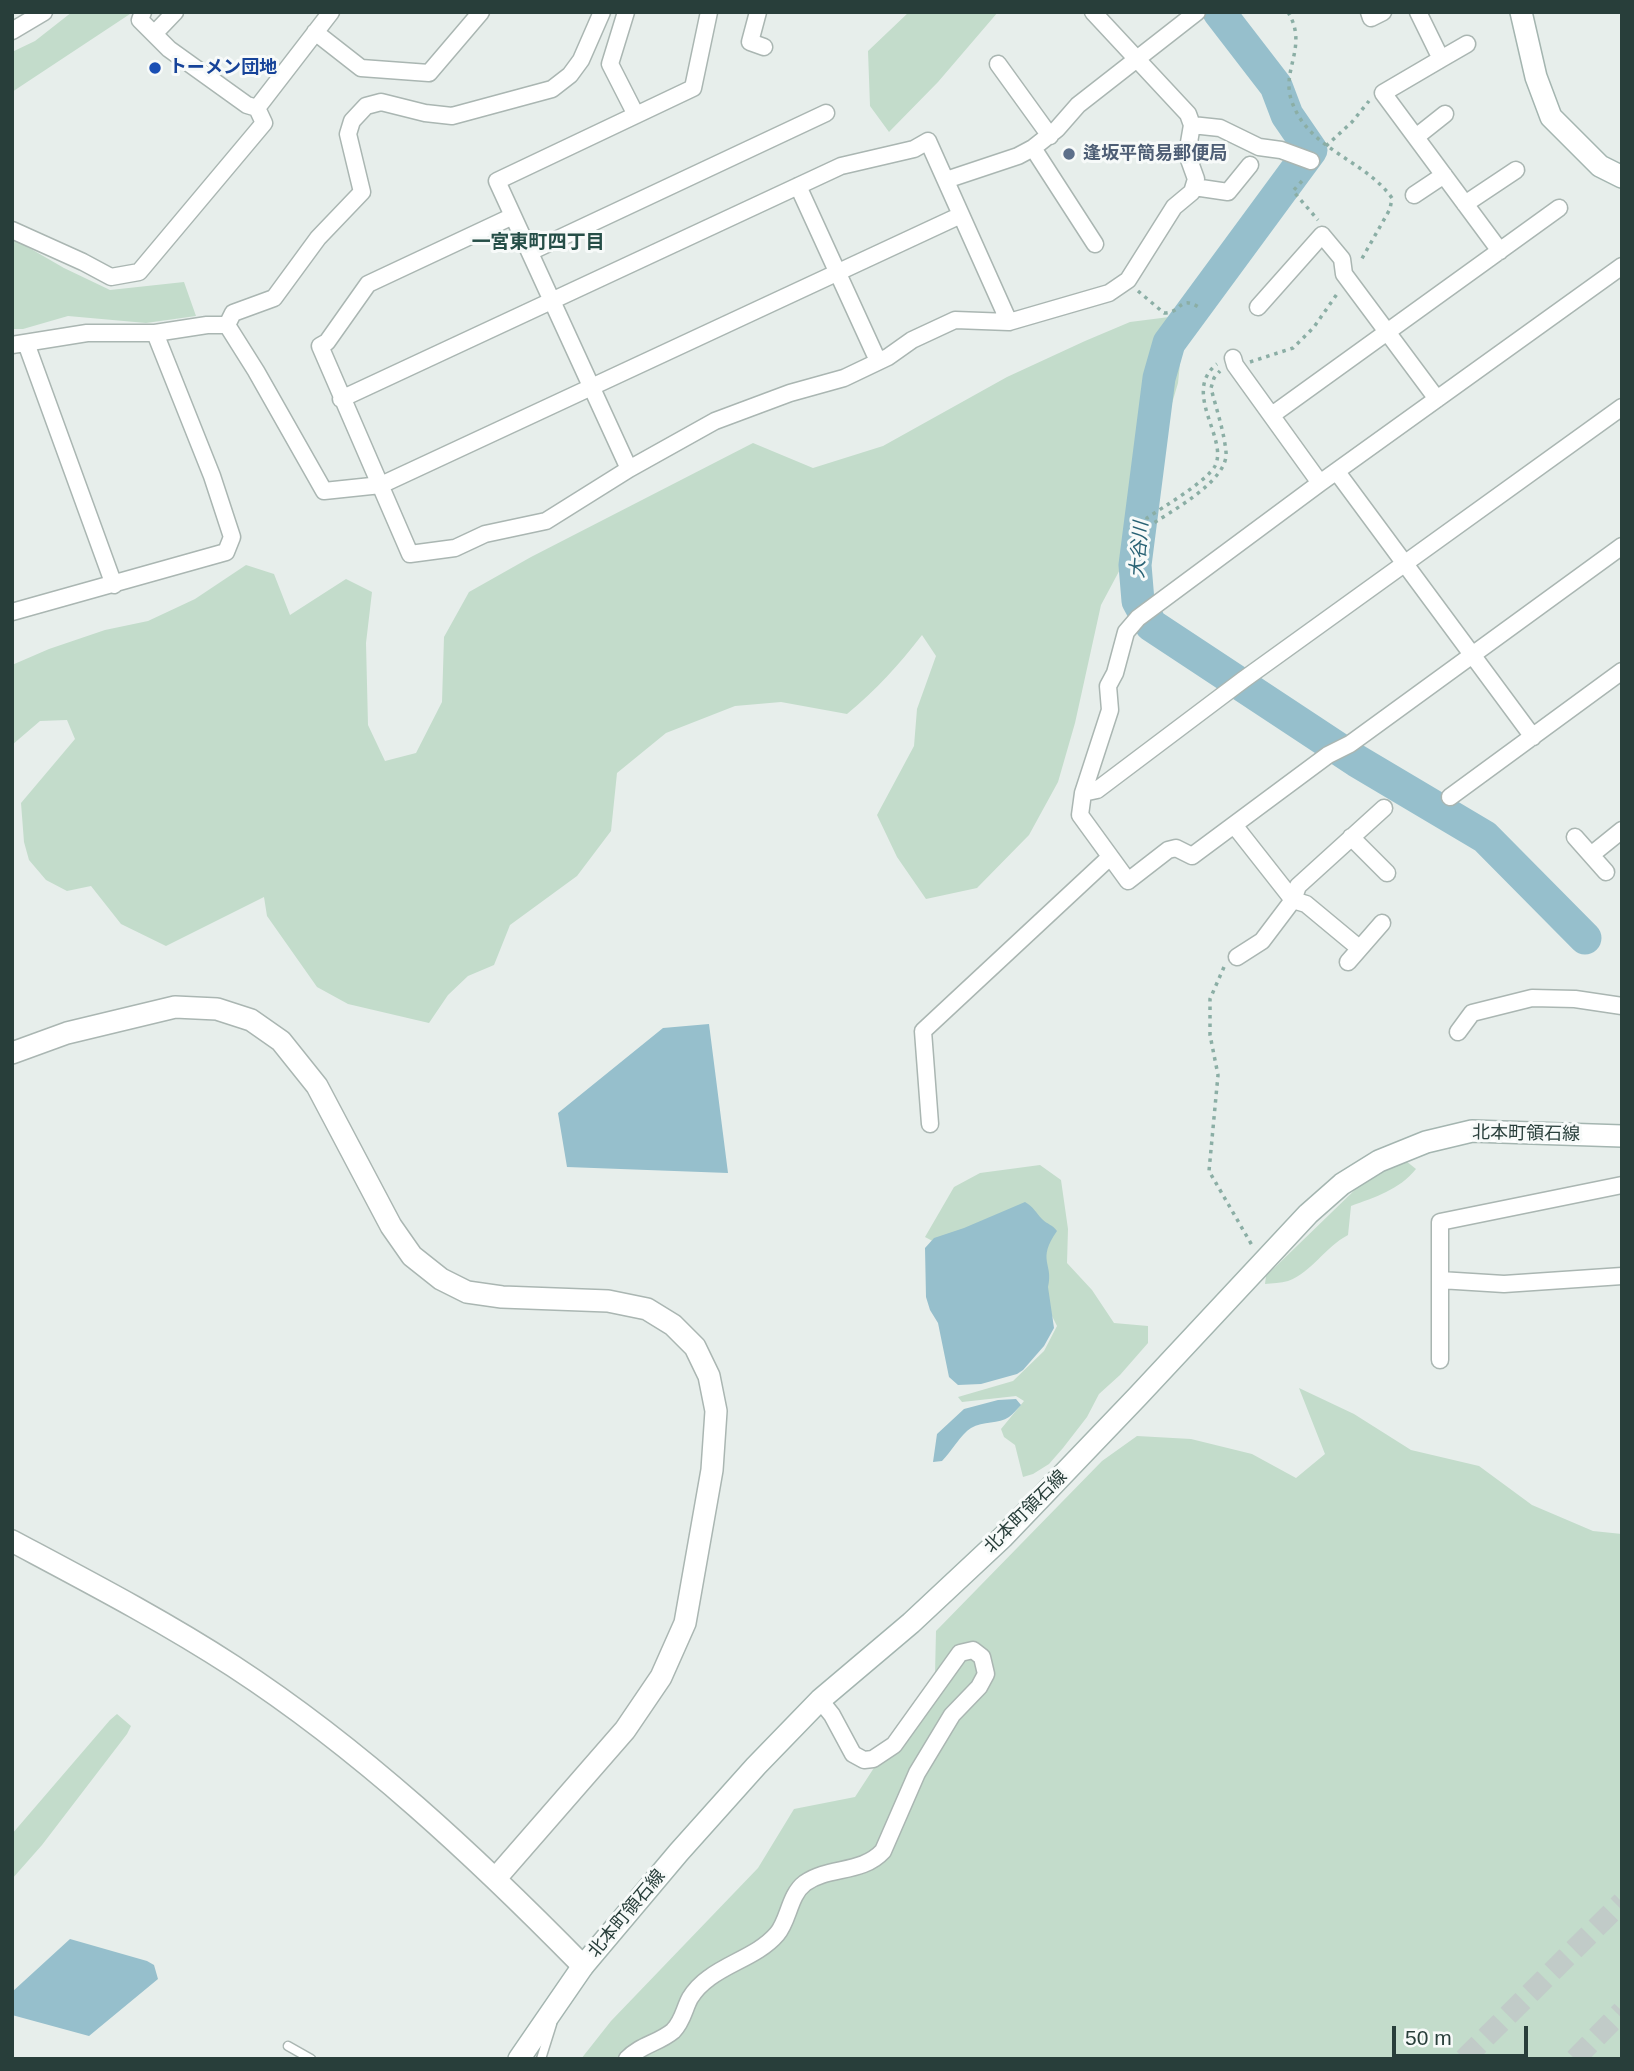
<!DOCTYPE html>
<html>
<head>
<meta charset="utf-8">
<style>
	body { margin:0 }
	#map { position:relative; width:1634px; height:2071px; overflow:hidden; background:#e7eeeb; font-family:Arial,sans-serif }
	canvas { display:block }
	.frame { position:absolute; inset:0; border:14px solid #283e3a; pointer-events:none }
	.scale { position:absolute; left:1392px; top:2026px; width:136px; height:32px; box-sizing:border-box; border:4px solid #283e3a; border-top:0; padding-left:9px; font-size:21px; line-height:24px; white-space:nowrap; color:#283e3a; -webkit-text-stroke:5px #f7faf9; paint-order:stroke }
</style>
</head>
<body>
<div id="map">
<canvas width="1634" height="2071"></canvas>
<div class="frame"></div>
<div class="scale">50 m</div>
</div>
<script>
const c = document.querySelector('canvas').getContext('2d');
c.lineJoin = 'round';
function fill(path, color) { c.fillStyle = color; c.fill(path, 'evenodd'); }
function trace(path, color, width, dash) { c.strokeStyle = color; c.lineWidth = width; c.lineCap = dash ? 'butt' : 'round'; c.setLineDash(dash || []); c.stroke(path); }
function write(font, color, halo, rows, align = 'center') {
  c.font = font + ' Arial,"Noto Sans JP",sans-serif'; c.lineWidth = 6; c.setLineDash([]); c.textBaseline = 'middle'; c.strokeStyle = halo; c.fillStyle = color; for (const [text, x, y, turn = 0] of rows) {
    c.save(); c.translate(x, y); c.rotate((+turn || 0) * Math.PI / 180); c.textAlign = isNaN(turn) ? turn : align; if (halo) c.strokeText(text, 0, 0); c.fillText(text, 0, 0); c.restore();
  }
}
fill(new Path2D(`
	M72,12h61l-121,80v-40l23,-11z
	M909,12h89l-60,70 -49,50 -19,-26 -2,-55z
	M12,238l52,30 46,22 74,-8 12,34 -50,7 -78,-7 -45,13h-11z
	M1185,315l-7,68 -32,109 -14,55 -31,58 -26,118 -17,59 -29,53 -52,53 -51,11 -29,-42 -20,-42 37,-69 3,-37 19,-53 -14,-21c-24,31 -45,54 -75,79l-66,-12 -46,4 -69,27 -49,40 -6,58 -34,45 -67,49 -16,40 -26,11 -20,19 -19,28 -81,-19 -31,-17 -50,-71 -3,-19 -98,49 -45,-22 -30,-38 -24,5 -21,-11 -17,-20 -5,-18 -3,-39 54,-64 -8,-19 -27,1 -28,24v-80l37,-16 56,-19 43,-9 47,-22 51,-34 28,9 16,41 56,-36 26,13 -6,51 2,82 17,36 31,-8 26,-51 2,-65 25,-45 62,-35 222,-114 60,25 70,-22 124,-69 78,-36 45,-19z
	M1406,1161l10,8c-17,21 -41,28 -65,37l-3,29c-23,12 -36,37 -60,46 -7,2 -16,2 -23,3l1,-8 99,-96z
	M1040,1165l21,15 7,49 -1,34 25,27 22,33 34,3v17l-28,32 -21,19 -12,23 -24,31 -14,16 -16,10 -10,3 -8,-32 -11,-8 -3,-8 23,-28 -8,-5 -54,6 -4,-5 55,-16 31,-30 13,-25 -13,-26 -119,-63 29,-50 26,-14z
	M1299,1388l55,26 57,36 68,16 53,39 61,26 29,3v525h-1041l30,-38 147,-153 36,-59 61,-12 80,-123 1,-43 166,-170 35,-25 54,3 61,15 44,24 29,-24z
	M117,1714l14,12 -4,8 -85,111 -30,34v-45l98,-114z`), '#c3dccb');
fill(new Path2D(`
	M709,1024l19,149 -161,-6 -9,-54 105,-85z
	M1025,1202c9,5 11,11 17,17 6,6 10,5 15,12 -21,30 -3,32 -9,56l6,41 -10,18 -21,24 -6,4 -36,10 -23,1 -9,-8 -11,-54 -8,-13 -4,-13 -1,-49 9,-10 30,-10z
	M1016,1399l5,6c-4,4 -8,9 -12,12 -10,7 -26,4 -38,11 -10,6 -20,24 -29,33l-9,1 4,-28 27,-25 34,-9z
	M70,1939l77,22 7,4 4,14 -69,57 -77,-21v-23z`), '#96bfcc');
trace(new Path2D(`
	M1219,12l57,74 11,29 24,35 -142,193 -10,35 -24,187 3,36 13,24 206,136 128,76 100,101`), '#96bfcc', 33);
trace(new Path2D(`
	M1464,2059l158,-157
	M1575,2059l47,-48`), '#c1cbc8', 21, [21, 10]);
const service = new Path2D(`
	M288,2046l23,13
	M541,2059l11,-35`);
const minor = new Path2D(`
	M143,12l-3,8 29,29 78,56 10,3
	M626,12l-16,52 26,51
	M758,12l-8,30 14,5
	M1369,12l2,6 12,-6
	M1418,12l23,47 -58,34 117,158
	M12,31l32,-19
	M315,32l46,36 68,5 52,-61
	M154,34l21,-22
	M1441,59l26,-15
	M998,64l52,72
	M257,108l74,-96
	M1192,125l28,3 39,19 22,3 30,11
	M1416,137l29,-23
	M1033,148l62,96
	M946,180l72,-24 15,-8 24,-19 21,-24 119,-93
	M798,186l80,175
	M1194,187l34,5 22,-27
	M1414,195l30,-20
	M1465,204l51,-34
	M513,216l-145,68 -41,58 -7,4 90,208 45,-6 30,-14 61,-13 83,-52 86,-48 75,-28 54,-15 44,-21 24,-17 43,-20 54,2 100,-29 19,-13 46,-73 18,-15 4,-13 -9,-25 5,-29 -4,-11 -95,-102
	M12,230l71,32 28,15 28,-5 125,-149 -7,-15
	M530,252l296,-139
	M1622,266l-302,217 -182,135 -12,14 -11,41 -7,13 2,24 -27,83 -3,22 48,66 40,-31 8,-2 16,8 136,-101 22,-11 272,-198
	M1258,307l64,-72 20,24 2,15 93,125
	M227,325l29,46 68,120 57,-6 580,-270
	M227,325l6,-12 41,-15 44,-60 44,-46 -14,-58 4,-13 14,-15 15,-4 44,11 27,3 100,-27 18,-14 11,-15 21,-48
	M26,343l88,242
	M12,345l75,-12h68l52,-8h20
	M1233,358l2,7 85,118
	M341,399l500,-233 73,-17 14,-8 81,181
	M1272,415l287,-207
	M629,469l-132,-288 196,-93 16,-76
	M1337,472l196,265
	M12,612l214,-60 6,-15 -20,-61 -57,-143
	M1083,793l14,-3 146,-110 379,-273
	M1450,797l172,-126
	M1234,825l59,75 -31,41 -25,16
	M1351,837l36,36
	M1575,837l31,35
	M1591,855l31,-25
	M1359,948l-53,-44 -13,-4 5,-14 86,-78
	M1348,962l34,-39
	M1458,1032l14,-19 60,-15 43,1 47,7
	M930,1124l-7,-93 187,-174
	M1440,1280l64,4 118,-8
	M1440,1360v-138l182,-37
	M627,2059c13,-14 32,-16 46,-28 10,-10 11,-22 17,-33 5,-8 12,-15 19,-20 21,-16 50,-23 68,-44 12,-14 12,-39 28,-51 24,-17 57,-9 78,-32l34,-78 35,-58 27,-28 7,-13 -4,-17 -9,-7 -13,3 -66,92 -21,14 -9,1 -11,-6 -21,-39 -12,-15`);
const tertiary = new Path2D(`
	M12,1053l55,-20 108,-26 42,2 34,11 30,21 36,45 74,140 21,30 29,23 26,13 35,5 106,4 39,8 26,16 22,22 14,29 7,35 -4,59 -27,153 -24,54 -36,53 -129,148
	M12,1541c75,40 150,79 221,125 129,84 243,191 350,300`);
const secondary = new Path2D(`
	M1521,12l15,65 15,40 49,49 22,11
	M519,2059l64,-93 96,-114 77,-86 64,-66 91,-77 92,-86 135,-141 170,-182 34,-30 37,-23 47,-19 46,-11 150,5`);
trace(service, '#aab6b2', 11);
trace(minor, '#aab6b2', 19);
trace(tertiary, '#aab6b2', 24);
trace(secondary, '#a4b5b0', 24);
trace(new Path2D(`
	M1288,12c21,35 -8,58 4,90 17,48 72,57 100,96l-2,11 -30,53
	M1622,23v15
	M1326,146l26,-24 17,-21
	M1302,181l-9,10 25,29
	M1138,291l26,22c19,0 14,-19 36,-5
	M1250,362l43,-14 21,-21 23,-33
	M1146,528l1,-10c16,-11 59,-36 68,-52 14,-27 -34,-74 2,-102
	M1142,560l4,-32c22,-15 83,-47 80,-76 -2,-21 -10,-44 -15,-64l3,-10 6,-7
	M1224,967l-14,32v36l8,40 -9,96 44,76`), '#8baea5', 3.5, [3.5, 5]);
trace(service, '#fff', 8);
trace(minor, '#fff', 16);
trace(tertiary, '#fff', 21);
trace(secondary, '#fff', 21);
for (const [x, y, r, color] of [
	[155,68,7,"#1a4fb4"],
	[1069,154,7,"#5c6f8a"]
]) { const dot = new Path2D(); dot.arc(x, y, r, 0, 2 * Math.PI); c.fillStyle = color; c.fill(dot); trace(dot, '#f7faf9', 2.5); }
write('bold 18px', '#164399', '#f7faf9', [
	["トーメン団地",169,68]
], 'left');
write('bold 18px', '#4e5e75', '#f7faf9', [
	["逢坂平簡易郵便局",1083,154]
], 'left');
write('18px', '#283e3a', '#f7faf9', [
	["北本町領石線",1526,1134,1],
	["北本町領石線",1026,1512,-45],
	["北本町領石線",627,1914,-50]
]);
write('bold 19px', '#254e47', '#f7faf9', [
	["一宮東町四丁目",538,243]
]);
write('italic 19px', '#286274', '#f7faf9', [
	["大谷川",1140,550,-86]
]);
</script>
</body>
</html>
